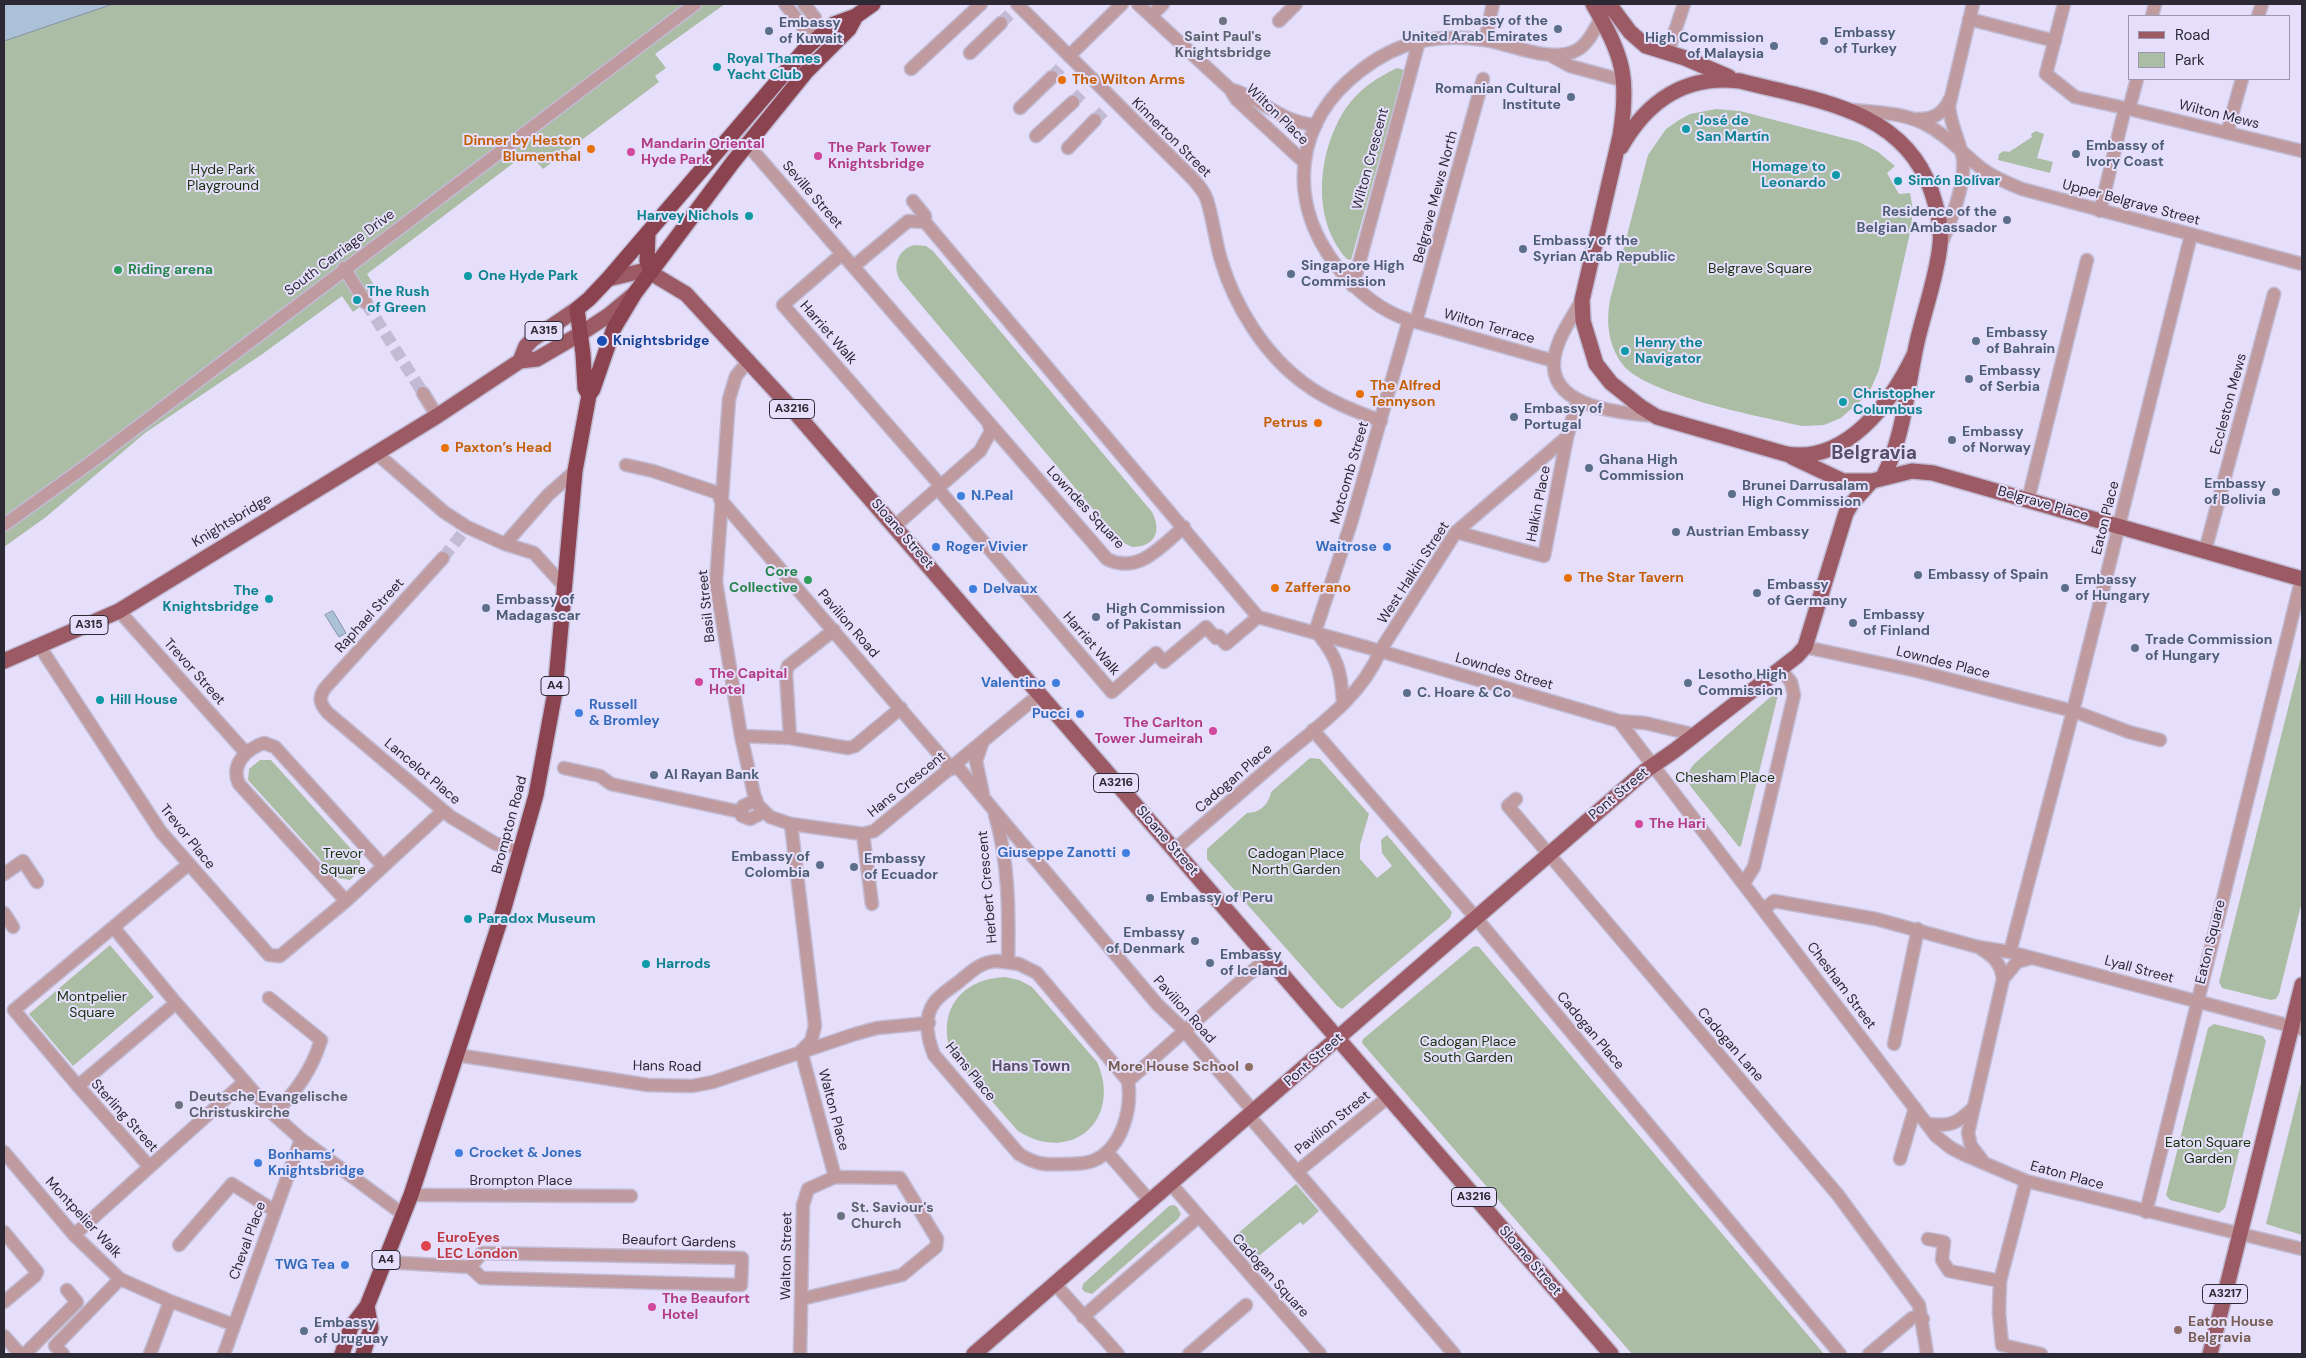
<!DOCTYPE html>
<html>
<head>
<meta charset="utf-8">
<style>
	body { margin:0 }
	#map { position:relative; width:2306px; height:1358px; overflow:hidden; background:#e6dffc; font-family:"DM Sans",sans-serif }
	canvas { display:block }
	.frame { position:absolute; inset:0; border:5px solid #2c2934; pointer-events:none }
	.legend { position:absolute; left:2128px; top:15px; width:162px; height:65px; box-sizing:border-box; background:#e6dffc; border:1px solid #9c96ac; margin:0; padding:6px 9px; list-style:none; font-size:15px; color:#2c2934 }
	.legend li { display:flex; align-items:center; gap:10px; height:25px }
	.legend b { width:25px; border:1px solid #9c96ac }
</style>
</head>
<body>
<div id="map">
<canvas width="2306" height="1358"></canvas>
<div class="frame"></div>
<ul class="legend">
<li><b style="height:6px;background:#9b5a64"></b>Road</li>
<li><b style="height:14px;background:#abbda5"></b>Park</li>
</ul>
</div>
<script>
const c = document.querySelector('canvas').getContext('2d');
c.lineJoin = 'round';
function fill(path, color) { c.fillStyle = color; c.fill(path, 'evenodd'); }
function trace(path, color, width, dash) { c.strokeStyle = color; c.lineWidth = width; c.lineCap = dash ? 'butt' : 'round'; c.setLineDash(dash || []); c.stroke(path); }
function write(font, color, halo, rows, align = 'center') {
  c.font = font + ' "DM Sans",sans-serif'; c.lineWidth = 4; c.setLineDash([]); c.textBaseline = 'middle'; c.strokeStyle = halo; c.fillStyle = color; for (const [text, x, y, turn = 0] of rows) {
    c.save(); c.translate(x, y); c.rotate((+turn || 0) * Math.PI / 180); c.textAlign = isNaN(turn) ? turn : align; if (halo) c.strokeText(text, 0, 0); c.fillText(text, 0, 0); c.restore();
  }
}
fill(new Path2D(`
	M4,4h721l-70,50 11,14 -11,8 4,6 -116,87 -15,-17 -161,122 12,19 -26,19 -11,-16 -81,59 -116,78 -99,84 -42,30z
	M1397,68l7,2 -53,190 -4,-1c-37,-40 -29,-109 -1,-151 13,-19 32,-31 51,-40z
	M1716,109l24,2 119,31 19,10 17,14 -8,7 12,21 11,-1 3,17 -3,23 -31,137 -10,23 -28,25 -17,7 -22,1c-40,-9 -155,-31 -179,-61 -15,-20 -17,-42 -13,-65l38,-145 18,-26 13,-9 11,-6z
	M2036,131l8,3 -7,24 16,4 -3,11 -52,-13 1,-6 5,-3 5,1 23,-15 -1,-3z
	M914,245l12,1 7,5 219,261c10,19 3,35 -20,35l-12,-6 -220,-261c-8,-15 -2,-30 14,-35z
	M2302,653v248l-23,93 -3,5 -5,1 -49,-12 -3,-6z
	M1776,692l2,3 -37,151 -2,1 -48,-60c-5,-9 -3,-17 4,-24z
	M1310,758l10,1 49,55 -9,31v14l17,19 15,-12 -10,-13 -1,-13 6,-5 65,77 -2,6 -108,91 -5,-3 -130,-147v-10l40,-36c13,0 22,-9 24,-21z
	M260,760h11l89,99v12l-10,9 -13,-2 -89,-98 1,-11z
	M110,945l44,52 -81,69 -44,-52z
	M1477,946l2,1 345,407h-192l-270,-311 1,-4 110,-92z
	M1005,977l14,3 13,7 65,75c26,58 -26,103 -79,69l-66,-75c-16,-43 7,-77 53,-79z
	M2214,1024l49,12 3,5 -41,167 -6,5 -49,-13 -4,-5 42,-167z
	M2302,1079v156l-36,-11z
	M1296,1184l23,27 -16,14 -3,-3 -45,37 -19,-24z
	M1174,1205l3,2 4,7 -3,5 -86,75 -7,-2 -3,-3 1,-5 86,-78z`), '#abbda5');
const water = new Path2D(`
	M4,4h109l-109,37z
	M333,611l13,22 -7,4 -14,-22z`);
fill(water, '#aac1d7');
trace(water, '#8493a6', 1);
trace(new Path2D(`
	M1001,23l10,-10
	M1052,77l12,-13
	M1073,102l13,-13
	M1095,120l11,-11
	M366,303l57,90
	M443,558l22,-28`), '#c1bbd4', 12, [12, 6]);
const minor = new Path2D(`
	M785,4l18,23 10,1
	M804,4l11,14 -2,10 5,6
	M1017,4l167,166c8,8 19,18 23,30 6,19 8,40 14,60 14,47 44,95 84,124 23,17 50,27 76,37
	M1138,4l92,85 6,10 68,63
	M2064,4l-18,70 29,23 50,11
	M1151,16l12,-12
	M2152,16l3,-12
	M2258,16l4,-12
	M1969,19l86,22
	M1279,21l17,-17
	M1485,40l8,-36
	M1668,52l16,-48
	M970,53l31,-30
	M1550,55l20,11 55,15
	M1069,56l53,-52
	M911,69l70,-65
	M1230,89c33,9 48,33 86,36
	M1020,108l32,-31
	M2129,109l173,42
	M1852,110c23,2 51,3 71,13 23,11 39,30 58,45 12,9 26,15 41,21l280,75
	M1917,119c16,1 26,-5 33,-20
	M2227,133l15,-54
	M1036,136l37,-34
	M747,144l360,415c32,16 54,-13 77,-32
	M1068,148l27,-28
	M913,201l12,15v6l333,395 108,30 253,74 26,2 51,12
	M2100,211l25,-103 4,1 8,-30
	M1942,242c9,-22 24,-59 21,-83 -3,-18 -13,-35 -14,-53l24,-102
	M842,254l-59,51 158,181
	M854,266l54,-45 17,1
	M344,268l22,35
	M1353,286l66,-245
	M1582,300c-11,19 -30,45 -28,68 3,41 71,45 101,48
	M1416,322l67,-243
	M749,360l-13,16 -7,23 -13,183 25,154 13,58 4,11 12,12 21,7 72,10 11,-3 166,-137
	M1554,361l-145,-41c-31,-10 -54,-30 -74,-56 -49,-65 -40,-143 25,-193 38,-30 77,-38 125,-31 26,4 67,24 92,10 11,-6 18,-21 24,-32
	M423,393l14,23
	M376,453l68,59 23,15 38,17 29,9 30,33
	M626,465l27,6 68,23
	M938,489l174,203 44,-39 8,9 42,-35 10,11 3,-2 7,8 32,-27
	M720,499l232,270
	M2028,500l59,-240
	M4,525l90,-65 601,-456
	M895,526l85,-75 11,-20 -3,-9
	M1456,532l88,24 23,-119 11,-37
	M505,544l43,-49 27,-24
	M2205,551l69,-257
	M443,558l-118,130c-7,10 -5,16 3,25l123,104 45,27 26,4
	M119,611l127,142
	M1315,632l36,-109 58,-203
	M1318,634c20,24 23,38 25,68
	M40,647l121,185 108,123 11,1 66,-55 97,-90
	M1805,647l112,24 156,40 56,21 31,8
	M1619,721l317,415 15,12 14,7 61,26 276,68
	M1313,730l163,188 364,436
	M741,736l49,2 58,10 7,-2 46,-38
	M790,738l-4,-65 2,-7 46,-36
	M982,744l-6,17 7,33
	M956,765l201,239 24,23 73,85
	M564,768l36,8 11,8 130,28
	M1516,799l-8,7 330,389 81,110 8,49
	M756,800l-13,6 -1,10 8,3 14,-7
	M995,815c14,46 14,99 13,147
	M791,824l24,202 -4,15 -10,10
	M863,834l9,70
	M1174,850c35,-30 69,-60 104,-90 36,-31 84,-63 102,-109l76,-119 111,-95
	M4,874l19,-13 14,21
	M1744,883l10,-16 40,-172 -3,-13 -10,-12
	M346,901l-107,-117c-9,-19 7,-35 25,-41l11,4 108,119
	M1764,909l10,-8 102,18 102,28 32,5 292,77
	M4,913l9,14
	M114,928l62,75 97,111 28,25 103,76
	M1980,948c13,8 21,15 23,31l-35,154 3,13 11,14
	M2010,952l63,-241 118,-476
	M997,961l22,3 18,9 91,108c4,27 -5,64 -31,78 -9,5 -21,5 -31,5 -21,1 -29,1 -47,-10l-85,-99c-6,-15 -11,-37 0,-52 6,-9 19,-16 27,-23 12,-10 20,-18 36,-19z
	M2003,979l14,-17 14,-4
	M269,998l52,42c-9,30 -25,53 -48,74
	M176,1003l-98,83 -64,-76 175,-146
	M1894,1044l24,-115
	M801,1051l34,126
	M457,1055l191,30 44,1 21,-4 142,-48 22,-6 52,-5
	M1128,1081l139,-123
	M78,1086l71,80
	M1249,1116l205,238
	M1928,1124c23,3 30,-1 46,-17
	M4,1152l70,83 46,44 50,22 64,24
	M1107,1152l43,49
	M1900,1159l15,-51
	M1298,1171l89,-73
	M2026,1181l-26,100 -1,32 3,32 39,9
	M1170,1183l150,171
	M411,1195l220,1
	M2146,1212l156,-635
	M4,1232l33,40 -2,4 -31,26
	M74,1235l170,-153
	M1928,1239l16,3 -2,18 7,11 51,10
	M179,1245l53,-61 43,27
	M385,1262l85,5 12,11 259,7 1,-27 -260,-5 -12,14
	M1054,1283l64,71
	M1083,1317l115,-100
	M4,1336l16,18
	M25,1354l52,-52 -10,-12
	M63,1354l-8,-8 65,-67
	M150,1354l20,-53
	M224,1354l77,-215
	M800,1354l3,-149 5,-16 27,-12 65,1 37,61 -1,8 -34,28 -101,24
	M1189,1354l57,-49
	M1869,1354l43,-36 6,-2 5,3`);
const major = new Path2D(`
	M1593,4c29,51 37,72 27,132l-38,164 1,21 13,43 15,19 30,24 16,10 129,37c60,10 105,-51 128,-99
	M1609,4l21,28 16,14 39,12 44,19
	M1621,147c26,-46 65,-73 119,-66 73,19 162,27 191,109 6,18 11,36 9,55 -3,30 -15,64 -22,93 -11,46 -13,97 -35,139
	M608,279l38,-9 40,24 108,117 817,943
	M520,361l6,-15 7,-7 44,-30
	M1792,457l51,24h29l40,-10 21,2 369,106
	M4,661l115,-50 318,-195 83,-55 17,-2 43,-25 29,-19 24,-20
	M974,1354l671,-583 29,-20 123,-95 8,-9 41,-134 6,-10 20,-22
	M2210,1354l92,-369`);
const highway = new Path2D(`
	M648,233l-1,28 4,11
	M589,395l4,-6 21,-61 21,-35 98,-131 73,-90 43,-43 7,-13
	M342,1354l9,-27 16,-21 44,-111 91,-280 34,-120 19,-103 20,-221 14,-76 -4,-7 -2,-34 -6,-45 12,-10 19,-20 199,-232 27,-23 22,-8 17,-12
	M363,1354l8,-26 -4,-22`);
trace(minor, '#c1bbd4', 15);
trace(major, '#c1bbd4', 18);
trace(highway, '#c1bbd4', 18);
trace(minor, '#bf9a9e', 12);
trace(major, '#9b5a64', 15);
trace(highway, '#8c4350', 15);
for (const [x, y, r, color] of [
	[1223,21,5,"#6b7280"],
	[1558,29,5,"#5c6f8a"],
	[769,31,5,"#5c6f8a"],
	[1824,41,5,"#5c6f8a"],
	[1774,46,5,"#5c6f8a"],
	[717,67,5,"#0f9aa8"],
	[1062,80,5,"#e8710a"],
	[1571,97,5,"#5c6f8a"],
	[1686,129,5,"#0f9aa8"],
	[591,149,5,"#e8710a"],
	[631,152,5,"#d1479c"],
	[2076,154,5,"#5c6f8a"],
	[818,156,5,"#d1479c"],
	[1836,175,5,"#0f9aa8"],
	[1898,181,5,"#0f9aa8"],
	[749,216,5,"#0f9aa8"],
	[2007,220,5,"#5c6f8a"],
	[1523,249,5,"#5c6f8a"],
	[118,270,5,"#2e9e5b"],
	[1291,274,5,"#5c6f8a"],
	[468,276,5,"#0f9aa8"],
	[357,300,5,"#0f9aa8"],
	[602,341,6,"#1a4fb4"],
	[1976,341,5,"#5c6f8a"],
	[1625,351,5,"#0f9aa8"],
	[1969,379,5,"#5c6f8a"],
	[1360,394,5,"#e8710a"],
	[1843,402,5,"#0f9aa8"],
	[1514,417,5,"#5c6f8a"],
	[1318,423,5,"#e8710a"],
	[1952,440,5,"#5c6f8a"],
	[445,448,5,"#e8710a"],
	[1589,468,5,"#5c6f8a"],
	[2276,492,5,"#5c6f8a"],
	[1732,494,5,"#5c6f8a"],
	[961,496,5,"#3f7fe0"],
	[1676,532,5,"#5c6f8a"],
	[936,547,5,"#3f7fe0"],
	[1387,547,5,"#3f7fe0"],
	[1918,575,5,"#5c6f8a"],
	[1568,578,5,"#e8710a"],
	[808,580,5,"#2e9e5b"],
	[1275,588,5,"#e8710a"],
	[2065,588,5,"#5c6f8a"],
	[973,589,5,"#3f7fe0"],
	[1757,593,5,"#5c6f8a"],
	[269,599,5,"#0f9aa8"],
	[486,608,5,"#5c6f8a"],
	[1096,617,5,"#5c6f8a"],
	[1853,623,5,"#5c6f8a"],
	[2135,648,5,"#5c6f8a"],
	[699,682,5,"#d1479c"],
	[1056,683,5,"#3f7fe0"],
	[1688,683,5,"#5c6f8a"],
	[1407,693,5,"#5c6f8a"],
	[100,700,5,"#0f9aa8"],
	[579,713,5,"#3f7fe0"],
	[1080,714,5,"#3f7fe0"],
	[1213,731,5,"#d1479c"],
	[654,775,5,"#5c6f8a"],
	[1639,824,5,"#d1479c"],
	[1126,853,5,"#3f7fe0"],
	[820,865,5,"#5c6f8a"],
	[854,867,5,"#5c6f8a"],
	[1150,898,5,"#5c6f8a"],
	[468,919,5,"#0f9aa8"],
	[1195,941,5,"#5c6f8a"],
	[1210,963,5,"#5c6f8a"],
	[646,964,5,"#0f9aa8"],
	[1249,1067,5,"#8d6e63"],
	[179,1105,5,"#6b7280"],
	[459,1153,5,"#3f7fe0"],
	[258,1163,5,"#3f7fe0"],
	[841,1216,5,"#6b7280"],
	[426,1246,6,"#e0444e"],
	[345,1265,5,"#3f7fe0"],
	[652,1307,5,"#d1479c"],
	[2178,1330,5,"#8d6e63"],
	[304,1331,5,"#5c6f8a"]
]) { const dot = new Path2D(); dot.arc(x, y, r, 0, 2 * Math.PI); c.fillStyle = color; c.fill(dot); trace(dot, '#e6dffc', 2); }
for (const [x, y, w] of [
	[544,331,38],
	[792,409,45],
	[89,625,38],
	[555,686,28],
	[1116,783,45],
	[1474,1197,45],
	[386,1260,28],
	[2225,1294,45]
]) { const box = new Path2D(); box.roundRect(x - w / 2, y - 9.5, w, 19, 4); c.fillStyle = '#e6dffc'; c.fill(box); trace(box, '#2c2934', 1); }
write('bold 12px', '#2c2934', null, [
	["A315",544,331],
	["A3216",792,409],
	["A315",89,625],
	["A4",555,686],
	["A3216",1116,783],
	["A3216",1474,1197],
	["A4",386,1260],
	["A3217",2225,1294]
]);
write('bold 14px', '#4e5e75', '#e6dffc', [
	["Embassy of the",1548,21,"right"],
	["United Arab Emirates",1548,37,"right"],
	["Embassy",779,23],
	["of Kuwait",779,39],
	["Embassy",1834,33],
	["of Turkey",1834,49],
	["High Commission",1764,38,"right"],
	["of Malaysia",1764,54,"right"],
	["Romanian Cultural",1561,89,"right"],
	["Institute",1561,105,"right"],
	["Embassy of",2086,146],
	["Ivory Coast",2086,162],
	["Residence of the",1997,212,"right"],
	["Belgian Ambassador",1997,228,"right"],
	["Embassy of the",1533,241],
	["Syrian Arab Republic",1533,257],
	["Singapore High",1301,266],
	["Commission",1301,282],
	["Embassy",1986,333],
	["of Bahrain",1986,349],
	["Embassy",1979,371],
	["of Serbia",1979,387],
	["Embassy of",1524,409],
	["Portugal",1524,425],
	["Embassy",1962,432],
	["of Norway",1962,448],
	["Ghana High",1599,460],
	["Commission",1599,476],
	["Embassy",2266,484,"right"],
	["of Bolivia",2266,500,"right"],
	["Brunei Darrusalam",1742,486],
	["High Commission",1742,502],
	["Austrian Embassy",1686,532],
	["Embassy of Spain",1928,575],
	["Embassy",2075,580],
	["of Hungary",2075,596],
	["Embassy",1767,585],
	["of Germany",1767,601],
	["Embassy of",496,600],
	["Madagascar",496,616],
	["High Commission",1106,609],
	["of Pakistan",1106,625],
	["Embassy",1863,615],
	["of Finland",1863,631],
	["Trade Commission",2145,640],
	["of Hungary",2145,656],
	["Lesotho High",1698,675],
	["Commission",1698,691],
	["C. Hoare & Co",1417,693],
	["Al Rayan Bank",664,775],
	["Embassy of",810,857,"right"],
	["Colombia",810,873,"right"],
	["Embassy",864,859],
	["of Ecuador",864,875],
	["Embassy of Peru",1160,898],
	["Embassy",1185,933,"right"],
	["of Denmark",1185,949,"right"],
	["Embassy",1220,955],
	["of Iceland",1220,971],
	["Embassy",314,1323],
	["of Uruguay",314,1339]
], 'left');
write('bold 14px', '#5b616d', '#e6dffc', [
	["Saint Paul's",1223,37,"center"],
	["Knightsbridge",1223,53,"center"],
	["Deutsche Evangelische",189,1097],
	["Christuskirche",189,1113],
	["St. Saviour's",851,1208],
	["Church",851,1224]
], 'left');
write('bold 14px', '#0d838f', '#e6dffc', [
	["Royal Thames",727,59],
	["Yacht Club",727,75],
	["José de",1696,121],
	["San Martín",1696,137],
	["Homage to",1826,167,"right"],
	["Leonardo",1826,183,"right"],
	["Simón Bolívar",1908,181],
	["Harvey Nichols",739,216,"right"],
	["One Hyde Park",478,276],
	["The Rush",367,292],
	["of Green",367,308],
	["Henry the",1635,343],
	["Navigator",1635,359],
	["Christopher",1853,394],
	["Columbus",1853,410],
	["The",259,591,"right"],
	["Knightsbridge",259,607,"right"],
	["Hill House",110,700],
	["Paradox Museum",478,919],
	["Harrods",656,964]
], 'left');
write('bold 14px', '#c56008', '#e6dffc', [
	["The Wilton Arms",1072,80],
	["Dinner by Heston",581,141,"right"],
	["Blumenthal",581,157,"right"],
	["The Alfred",1370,386],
	["Tennyson",1370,402],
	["Petrus",1308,423,"right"],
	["Paxton’s Head",455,448],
	["The Star Tavern",1578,578],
	["Zafferano",1285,588]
], 'left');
write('14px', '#2c2934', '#e6dffc', [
	["Wilton Place",1277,115,44],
	["Wilton Mews",2219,115,14],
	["Kinnerton Street",1171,138,45],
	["Wilton Crescent",1371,159,-75],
	["Seville Street",812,195,49],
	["Belgrave Mews North",1436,197,-75],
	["Upper Belgrave Street",2131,203,15],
	["South Carriage Drive",340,253,-37],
	["Wilton Terrace",1489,327,16],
	["Harriet Walk",828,333,49],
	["Eccleston Mews",2229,404,-75],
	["Motcomb Street",1350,473,-74],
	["Halkin Place",1539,504,-79],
	["Belgrave Place",2043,504,16],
	["Lowndes Square",1085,508,47],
	["Eaton Place",2106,518,-76],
	["Knightsbridge",232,521,-31],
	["Sloane Street",902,534,49],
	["West Halkin Street",1414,573,-57],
	["Basil Street",707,606,-96],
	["Raphael Street",370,616,-48],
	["Pavilion Road",848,624,49],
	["Harriet Walk",1091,644,49],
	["Lowndes Place",1943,663,14],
	["Trevor Street",194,672,48],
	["Lowndes Street",1504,672,16],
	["Lancelot Place",422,772,40],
	["Cadogan Place",1234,779,-41],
	["Hans Crescent",907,785,-39],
	["Pont Street",1619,794,-40],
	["Brompton Road",510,825,-75],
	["Trevor Place",187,837,51],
	["Sloane Street",1167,841,49],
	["Herbert Crescent",988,887,-95],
	["Eaton Square",2211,942,-76],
	["Lyall Street",2139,970,15],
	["Chesham Street",1841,986,53],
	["Pavilion Road",1184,1010,48],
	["Cadogan Place",1590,1031,50],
	["Cadogan Lane",1730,1045,49],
	["Pont Street",1314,1060,-41],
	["Hans Road",667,1067,1],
	["Hans Place",970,1072,51],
	["Walton Place",833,1110,75],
	["Sterling Street",124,1116,48],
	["Pavilion Street",1333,1123,-39],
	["Eaton Place",2067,1176,15],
	["Brompton Place",521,1181],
	["Montpelier Walk",83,1218,47],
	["Cheval Place",248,1241,-70],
	["Beaufort Gardens",679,1242,2],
	["Walton Street",787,1256,-89],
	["Sloane Street",1530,1261,49],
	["Cadogan Square",1270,1276,48]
]);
write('bold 14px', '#b23c85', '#e6dffc', [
	["Mandarin Oriental",641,144],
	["Hyde Park",641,160],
	["The Park Tower",828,148],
	["Knightsbridge",828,164],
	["The Capital",709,674],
	["Hotel",709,690],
	["The Carlton",1203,723,"right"],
	["Tower Jumeirah",1203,739,"right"],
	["The Hari",1649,824],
	["The Beaufort",662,1299],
	["Hotel",662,1315]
], 'left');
write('14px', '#18320c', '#e6dffc', [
	["Hyde Park",223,170],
	["Playground",223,186],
	["Belgrave Square",1760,269],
	["Chesham Place",1725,778],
	["Trevor",343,854],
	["Square",343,870],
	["Cadogan Place",1296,854],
	["North Garden",1296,870],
	["Montpelier",92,997],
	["Square",92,1013],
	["Cadogan Place",1468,1042],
	["South Garden",1468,1058],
	["Eaton Square",2208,1143],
	["Garden",2208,1159]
]);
write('bold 14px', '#27864d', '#e6dffc', [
	["Riding arena",128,270],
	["Core",798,572,"right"],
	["Collective",798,588,"right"]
], 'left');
write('bold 14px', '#164399', '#e6dffc', [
	["Knightsbridge",613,341]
], 'left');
write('bold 14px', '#366cbe', '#e6dffc', [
	["N.Peal",971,496],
	["Roger Vivier",946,547],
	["Waitrose",1377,547,"right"],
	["Delvaux",983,589],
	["Valentino",1046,683,"right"],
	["Russell",589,705],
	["& Bromley",589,721],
	["Pucci",1070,714,"right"],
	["Giuseppe Zanotti",1116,853,"right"],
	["Crocket & Jones",469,1153],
	["Bonhams’",268,1155],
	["Knightsbridge",268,1171],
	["TWG Tea",335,1265,"right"]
], 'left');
write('bold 14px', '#785e54', '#e6dffc', [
	["More House School",1239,1067],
	["Eaton House",2188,1322,"left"],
	["Belgravia",2188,1338,"left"]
], 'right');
write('bold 14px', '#be3a42', '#e6dffc', [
	["EuroEyes",437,1238],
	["LEC London",437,1254]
], 'left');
write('bold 15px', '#544e66', '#e6dffc', [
	["Hans Town",1031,1067]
]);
write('bold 19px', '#544e66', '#e6dffc', [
	["Belgravia",1874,454]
]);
</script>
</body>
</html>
